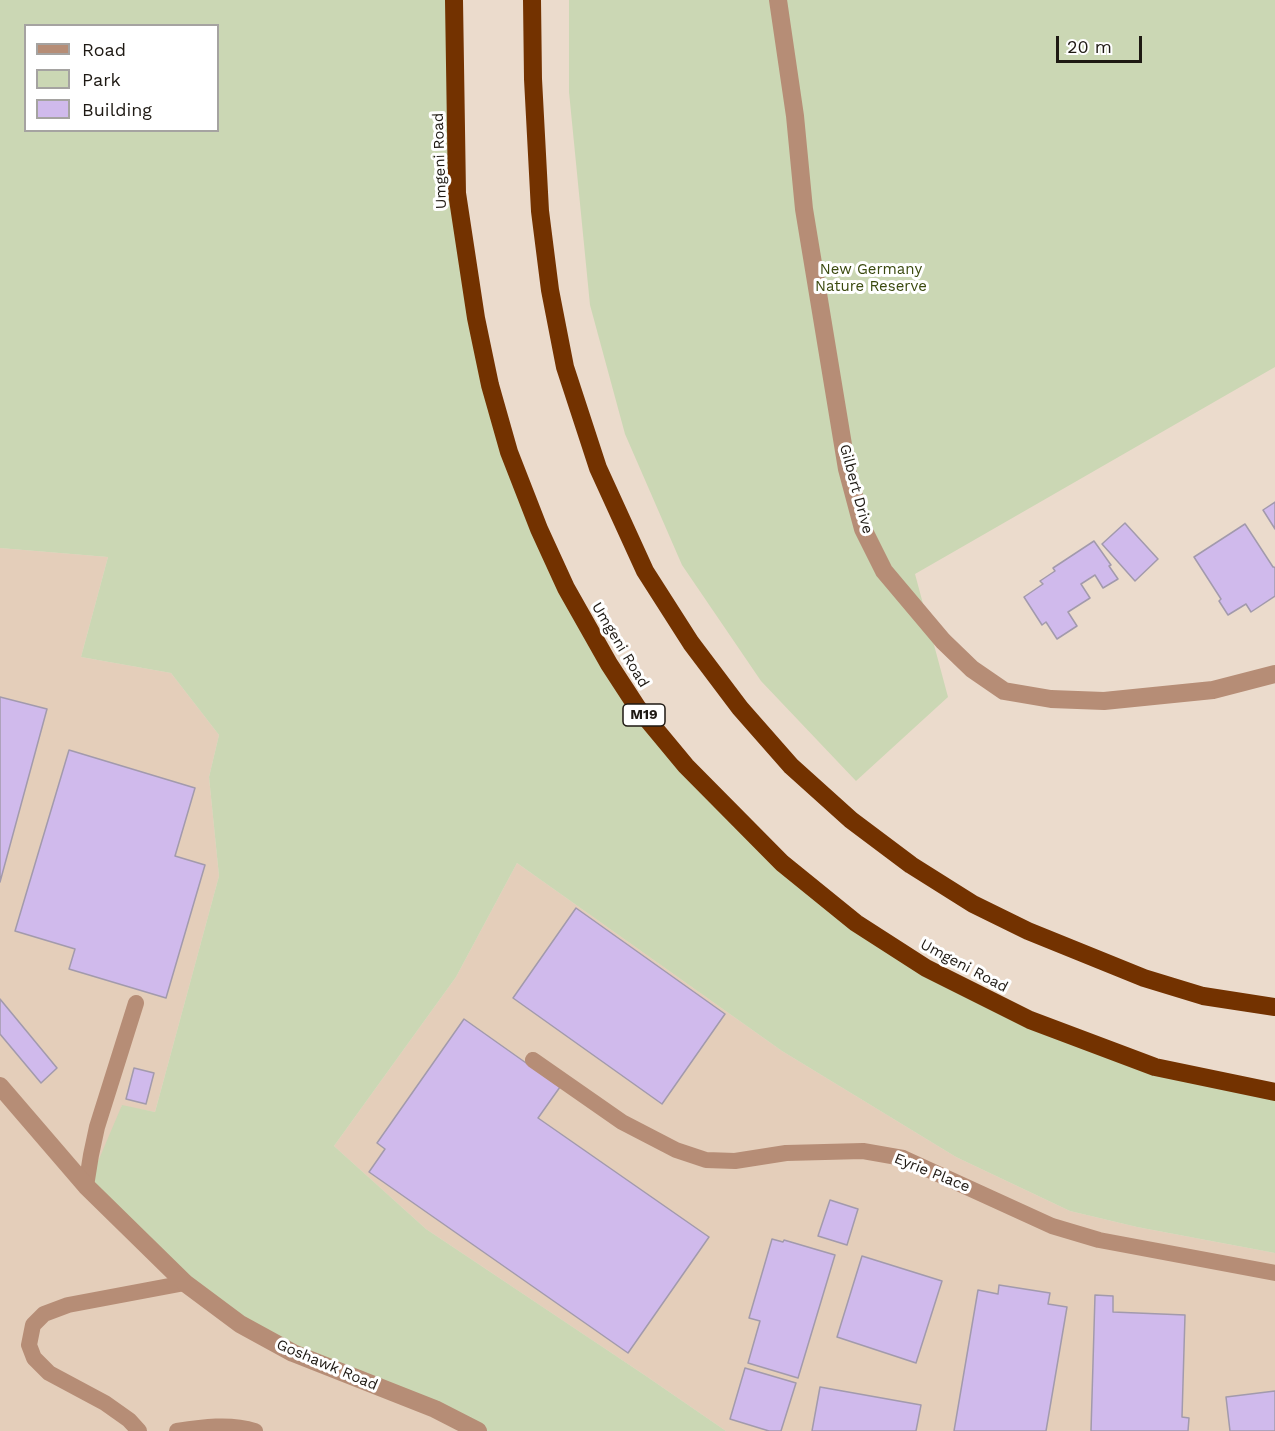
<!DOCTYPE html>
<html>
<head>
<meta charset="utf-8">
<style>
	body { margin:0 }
	#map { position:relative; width:1275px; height:1431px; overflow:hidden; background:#ebdbcc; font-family:"Work Sans",sans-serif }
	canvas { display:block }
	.legend { position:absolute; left:24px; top:24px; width:195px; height:108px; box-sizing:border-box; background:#fff; border:2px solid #a5a3a1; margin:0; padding:8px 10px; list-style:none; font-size:18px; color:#1e1913 }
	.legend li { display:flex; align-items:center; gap:12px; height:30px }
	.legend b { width:30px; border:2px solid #a5a3a1 }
	.scale { position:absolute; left:1056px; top:36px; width:86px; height:27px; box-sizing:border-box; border:3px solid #1e1913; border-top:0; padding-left:8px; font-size:18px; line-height:21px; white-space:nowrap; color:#1e1913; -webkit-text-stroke:4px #fff; paint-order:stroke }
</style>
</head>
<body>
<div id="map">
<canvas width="1275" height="1431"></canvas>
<ul class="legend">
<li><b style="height:8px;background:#b68d76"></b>Road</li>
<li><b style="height:16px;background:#cbd7b4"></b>Park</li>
<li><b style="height:16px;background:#d0baec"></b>Building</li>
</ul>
<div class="scale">20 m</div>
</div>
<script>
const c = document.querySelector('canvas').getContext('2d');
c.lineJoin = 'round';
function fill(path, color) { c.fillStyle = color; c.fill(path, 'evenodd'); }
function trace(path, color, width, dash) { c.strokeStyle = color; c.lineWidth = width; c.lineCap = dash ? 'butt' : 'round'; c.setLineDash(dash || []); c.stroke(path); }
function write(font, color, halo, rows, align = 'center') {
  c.font = font + ' "Work Sans",sans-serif'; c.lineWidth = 6; c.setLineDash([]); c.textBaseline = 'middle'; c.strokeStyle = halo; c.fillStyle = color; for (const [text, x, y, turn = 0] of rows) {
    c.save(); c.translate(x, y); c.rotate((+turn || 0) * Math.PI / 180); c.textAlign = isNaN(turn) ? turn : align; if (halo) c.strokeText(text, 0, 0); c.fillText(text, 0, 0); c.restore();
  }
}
fill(new Path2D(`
	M0,548l108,9 -27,100 90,16 48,62 -10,42 10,99 -64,236 -34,-6 362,325h-483z
	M517,863l265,188 174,106 114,54 67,16 138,26v178h-549l-80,-55 -220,-147 -92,-83 122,-169z`), '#e4ceba');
fill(new Path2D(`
	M0,0h451l22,323 63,207 148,240 171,157 180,97 240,70v159l-138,-26 -67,-16 -114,-54 -174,-106 -265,-188 -61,114 -122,169 92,83 220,147 80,55h-243l-191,-83 -104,-67 -100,-96 34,-80 33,7 64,-236 -10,-99 10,-42 -48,-62 -90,-16 27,-100 -108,-9zM26,26h192v104h-192z
	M569,0h706v367l-360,207 33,123 -92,84 -95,-100 -79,-116 -57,-131 -35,-129 -21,-213z`), '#cbd7b4');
const building = new Path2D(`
	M1275,502v27l-12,-19z
	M1125,523l33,36 -23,22 -33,-37z
	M1245,524l28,43h1l1,1v28l-24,16 -5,-8 -18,11 -9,-14 2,-2 -27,-42z
	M1094,541l17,24 -2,1 9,13 -15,9 -8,-13 -14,9 9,14 -22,14 9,14 -20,13 -11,-17 -4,3 -18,-28 19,-13 -3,-3 15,-10 -2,-3z
	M0,697l47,12 -47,173z
	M69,750l126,38 -20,68 30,9 -39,133 -97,-29 6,-20 -60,-18z
	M576,908l149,106 -63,90 -149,-106z
	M0,999l57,69 -16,15 -41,-49z
	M464,1019l96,68 -22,31 171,119 -81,116 -259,-181 16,-23 -8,-6z
	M134,1068l20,5 -8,31 -20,-5z
	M830,1200l28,9 -11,36 -29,-9z
	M772,1239l11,3 1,-2 51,15 -37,123 -50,-15 12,-42 -11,-3z
	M862,1256l80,25 -26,82 -79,-26z
	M999,1285l51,8 -2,11 19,3 -21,124h-92l24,-141 20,4z
	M1095,1295l18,1v16l72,3 -3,102 7,1 -1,13h-97z
	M745,1368l51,15 -15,48h-12l-39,-12z
	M820,1387l101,18 -5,26h-104z
	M1275,1391v40h-45l-4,-34z`);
fill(building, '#d0baec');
trace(building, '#a29aac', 1.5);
trace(new Path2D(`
	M533,1060l89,62 54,28 30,10 29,1 51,-8 77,-2 40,7 149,68 47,14 176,33
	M86,1186l5,-31 6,-28 39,-124
	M139,1431l-10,-11 -24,-17 -56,-30 -15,-15 -5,-13 4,-20 11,-11 24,-9 117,-22
	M177,1431c25,-4 53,-8 78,0`), '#b68d76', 16);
trace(new Path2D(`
	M778,0l17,116 9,93 43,260 16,60 21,42 59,70 29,28 32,22 47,8 53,2 109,-11 62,-16
	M0,1086l86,100 99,97 55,41 53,29 142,56 43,22`), '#b68d76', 18);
trace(new Path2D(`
	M454,0l3,193 19,125 14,67 19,67 30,77 27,59 43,76 28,43 49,59 96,97 74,60 70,45 104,52 125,47 120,25
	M532,0l1,79 7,132 10,79 15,77 33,101 47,103 46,72 49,65 51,58 60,54 60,45 62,39 55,27 116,47 59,18 72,11`), '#733200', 18);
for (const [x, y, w] of [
	[644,715,42]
]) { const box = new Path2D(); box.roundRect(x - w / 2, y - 11, w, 22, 4.5); c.fillStyle = '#fff'; c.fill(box); trace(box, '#1e1913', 1.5); }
write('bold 14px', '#1e1913', null, [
	["M19",644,715]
]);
write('15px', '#1e1913', '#fff', [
	["Umgeni Road",440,161,-92],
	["Gilbert Drive",856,489,75],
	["Umgeni Road",620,645,59],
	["Umgeni Road",964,966,28],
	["Eyrie Place",932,1173,22],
	["Goshawk Road",327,1365,23]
]);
write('15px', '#3a490e', '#fff', [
	["New Germany",871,270],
	["Nature Reserve",871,287]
]);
</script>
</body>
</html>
